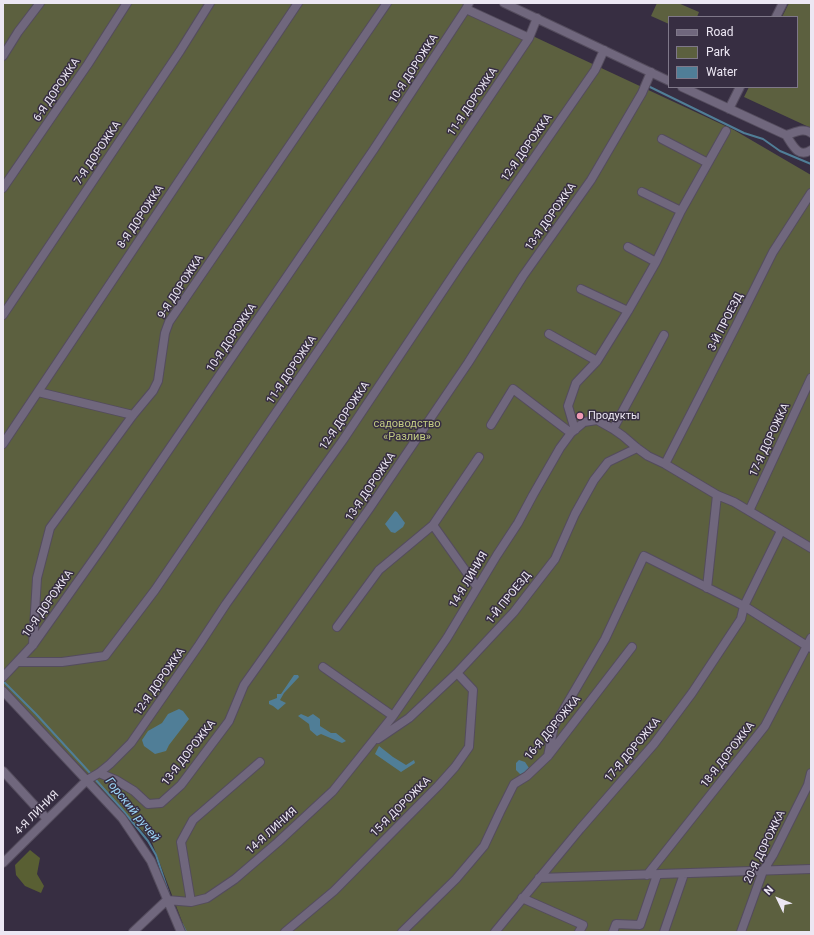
<!DOCTYPE html>
<html>
<head>
<meta charset="utf-8">
<style>
	body { margin:0 }
	#map { position:relative; width:814px; height:935px; overflow:hidden; background:#372e42; font-family:Roboto,sans-serif }
	canvas { display:block }
	.frame { position:absolute; inset:0; border:4px solid #ece7f3; pointer-events:none }
	.legend { position:absolute; left:668px; top:16px; width:130px; height:72px; box-sizing:border-box; background:#372e42; border:1px solid #7f7889; margin:0; padding:5px 7px; list-style:none; font-size:12px; color:#ece7f3 }
	.legend li { display:flex; align-items:center; gap:8px; height:20px }
	.legend b { width:20px; border:1px solid #7f7889 }
	.north { position:absolute; left:758px; top:879px; width:40px; height:40px; -webkit-text-stroke:3px #372e42; paint-order:stroke; rotate:313deg; font-size:11px; font-weight:700; line-height:16px; text-align:center; color:#ece7f3 }
	.north::after { content:''; display:block; margin:auto; width:14px; height:18px; background:#ece7f3; clip-path:polygon(50% 0,100% 100%,50% 72%,0 100%) }
</style>
</head>
<body>
<div id="map">
<canvas width="814" height="935"></canvas>
<div class="frame"></div>
<ul class="legend">
<li><b style="height:5px;background:#70677d"></b>Road</li>
<li><b style="height:11px;background:#5c603f"></b>Park</li>
<li><b style="height:11px;background:#507e97"></b>Water</li>
</ul>
<div class="north">N</div>
</div>
<script>
const c = document.querySelector('canvas').getContext('2d');
c.lineJoin = 'round';
function fill(path, color) { c.fillStyle = color; c.fill(path, 'evenodd'); }
function trace(path, color, width, dash) { c.strokeStyle = color; c.lineWidth = width; c.lineCap = dash ? 'butt' : 'round'; c.setLineDash(dash || []); c.stroke(path); }
function write(font, color, halo, rows, align = 'center') {
  c.font = font + ' Roboto,sans-serif'; c.lineWidth = 3; c.setLineDash([]); c.textBaseline = 'middle'; c.strokeStyle = halo; c.fillStyle = color; for (const [text, x, y, turn = 0] of rows) {
    c.save(); c.translate(x, y); c.rotate((+turn || 0) * Math.PI / 180); c.textAlign = isNaN(turn) ? turn : align; if (halo) c.strokeText(text, 0, 0); c.fillText(text, 0, 0); c.restore();
  }
}
fill(new Path2D(`
	M3,3h459l272,127 77,45v757h-625l-35,-92 -148,-154z
	M657,3h21l21,9 -2,5h-28v7l-18,-8z
	M789,3h22v125l-67,-31 5,-10h48v-70h-15z`), '#5c603f');
fill(new Path2D(`
	M30,850l10,8 -3,16 7,12 -3,7 -16,-7 -9,-11 -1,-10z`), '#595f33');
fill(new Path2D(`
	M395,511l2,1 8,11 -2,4 -8,6 -4,-1 -6,-8z
	M294,675h4l1,2 -15,16 -4,7 6,3 -8,7 -5,-4 -4,-2v-3l8,-3v-4h4z
	M179,709l4,2 6,8 -20,26 -3,6 -11,3 -11,-8 -2,-6 6,-9 14,-8 6,-9z
	M301,714l7,3 5,-3 7,5v7l11,7h5l10,8 -4,2 -21,-9 -4,2 -7,-6 -1,-6 -11,-8z
	M379,746l14,11 13,8 8,-5 1,3 -14,9 -26,-18z
	M519,760l6,2 4,6 -3,5 -6,1 -4,-4v-7z`), '#507e97');
trace(new Path2D(`
	M648,86l96,47 19,6 17,12 31,13
	M3,681l33,33 55,60
	M95,779l26,29 27,33 8,14 13,39
	M182,924l4,8`), '#507e97', 2);
const minor = new Path2D(`
	M504,3l165,78
	M466,9l63,29
	M776,17l7,-14
	M3,56l15,-24 22,-29
	M682,87l104,48c6,9 12,24 25,15
	M729,109l11,-22
	M786,135c8,-2 18,-8 25,-2
	M662,139l46,24
	M3,188l85,-124 39,-61
	M642,192l39,19
	M628,247l28,15
	M581,289l47,22
	M3,315l177,-264 30,-48
	M549,334l48,27
	M38,392l95,23
	M491,425l22,-36 58,44
	M613,429l51,-94
	M575,430l-7,-24 8,-23 21,-22 31,-50 28,-49 25,-51 45,-80
	M3,444l295,-441
	M665,464l72,-140 36,-72 38,-59
	M749,511l62,-133
	M433,525l44,62
	M707,588l10,-93
	M337,627l42,-57 54,-45 46,-68
	M33,645l4,-67 13,-50 83,-113 20,-24 5,-10 7,-48 4,-11 218,-319
	M18,662h44l43,-6 50,-66 206,-302 168,-250 8,-20
	M323,667l70,49
	M3,677l30,-32 70,-99 271,-397 92,-140 3,-6
	M3,691l119,127 29,43 30,71
	M378,739l31,-21 48,-45 57,-61 41,-53 20,-45 19,-34 14,-18 29,-14
	M548,756l6,-30 51,-87 39,-83 100,50 63,40 4,2
	M3,771l44,48
	M99,773l17,7 18,11 14,13 13,-1 20,-18 48,-64 15,-36 125,-176 99,-146 55,-87 68,-96 51,-87 9,-21
	M3,863l84,-83 12,-7 11,-9 21,-21 68,-98 27,-41 117,-164 119,-178 133,-192 9,-20
	M647,875l118,-149 46,-88
	M539,878l272,-9
	M522,898l61,27 -4,7
	M191,902l-10,-60 12,-22 67,-58
	M133,932l34,-32 24,2 16,-4 28,-19 43,-37 55,-51 60,-75 54,-78 50,-83 21,-32 15,-28 27,-47 11,-15 13,-11 13,-2 16,9 10,7 14,12 11,8 17,8 52,31 17,7 77,46
	M285,932l49,-41 104,-105 17,-19 14,-20 4,-57 -16,-17
	M402,932l54,-53 28,-33 16,-34 14,-28 13,-8 21,-20 84,-109
	M495,932l85,-103 74,-85 38,-51 49,-74 3,-13 37,-75
	M613,932l3,-8 24,1 17,-50
	M664,932l20,-58
	M741,932l22,-61 10,-16 35,-70 3,-12`);
trace(minor, '#544c5d', 10);
trace(minor, '#70677d', 8);
for (const [x, y, r, color] of [
	[580,416,4,"#f09ab4"]
]) { const dot = new Path2D(); dot.arc(x, y, r, 0, 2 * Math.PI); c.fillStyle = color; c.fill(dot); trace(dot, '#372e42', 1.5); }
write('11px', '#ece7f3', '#372e42', [
	["10-Я ДОРОЖКА",414,69,-57],
	["6-Я ДОРОЖКА",57,90,-56],
	["11-Я ДОРОЖКА",473,102,-56],
	["12-Я ДОРОЖКА",527,148,-55],
	["7-Я ДОРОЖКА",98,153,-56],
	["8-Я ДОРОЖКА",141,217,-56],
	["13-Я ДОРОЖКА",551,217,-55],
	["9-Я ДОРОЖКА",181,287,-57],
	["3-Й ПРОЕЗД",726,322,-63],
	["10-Я ДОРОЖКА",232,338,-56],
	["11-Я ДОРОЖКА",292,370,-56],
	["12-Я ДОРОЖКА",345,416,-56],
	["17-Я ДОРОЖКА",770,440,-65],
	["13-Я ДОРОЖКА",371,487,-56],
	["14-Я ЛИНИЯ",469,580,-59],
	["1-Й ПРОЕЗД",509,598,-51],
	["10-Я ДОРОЖКА",48,604,-55],
	["12-Я ДОРОЖКА",160,682,-55],
	["16-Я ДОРОЖКА",553,728,-50],
	["17-Я ДОРОЖКА",633,750,-50],
	["13-Я ДОРОЖКА",189,753,-52],
	["18-Я ДОРОЖКА",728,755,-52],
	["15-Я ДОРОЖКА",401,807,-45],
	["4-Я ЛИНИЯ",37,813,-45],
	["14-Я ЛИНИЯ",272,831,-42],
	["20-Я ДОРОЖКА",765,847,-64]
]);
write('11px', '#ece7f3', '#372e42', [
	["Продукты",588,416]
], 'left');
write('11px', '#c0c982', '#372e42', [
	["садоводство",407,424],
	["«Разлив»",407,437]
]);
write('italic 12px', '#9bd4f6', '#372e42', [
	["Горский ручей",132,810,51]
]);
</script>
</body>
</html>
